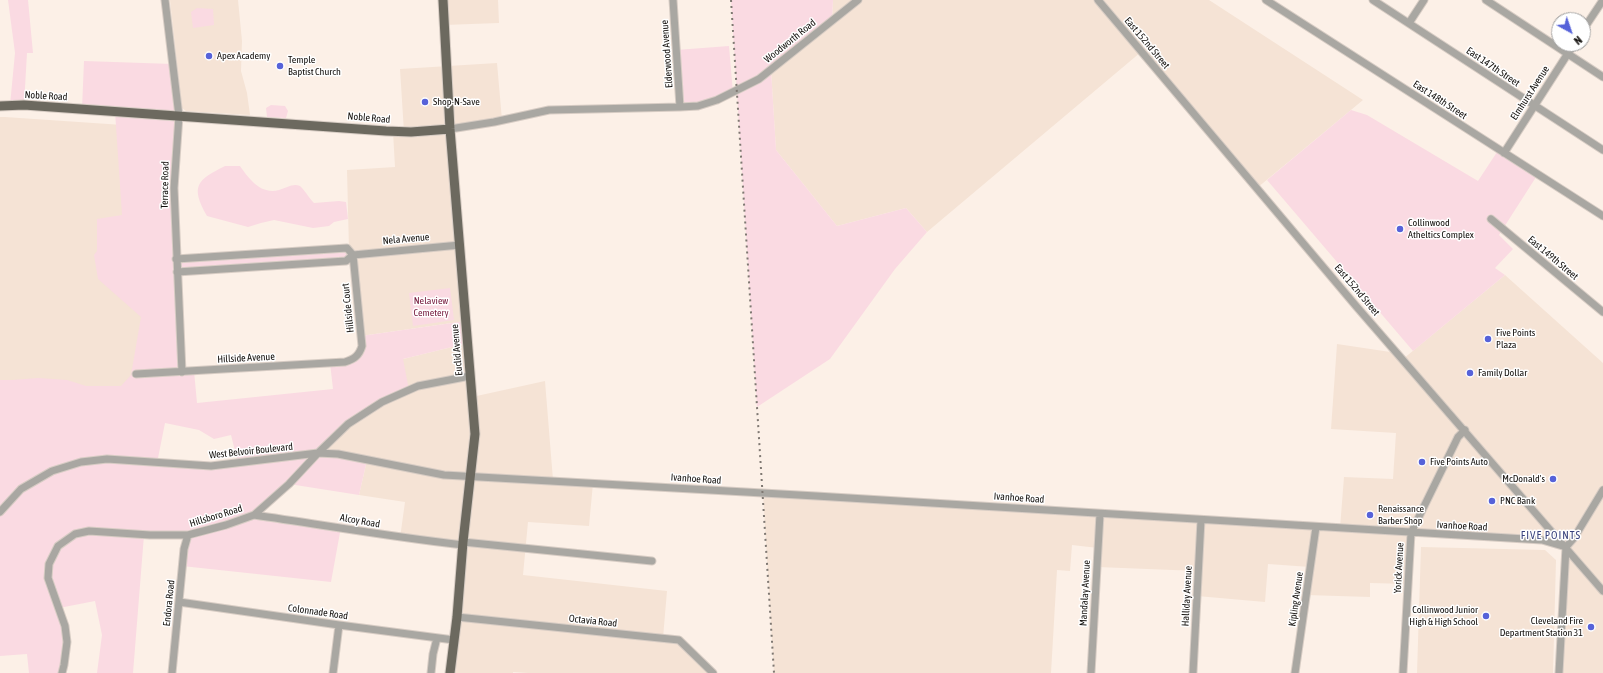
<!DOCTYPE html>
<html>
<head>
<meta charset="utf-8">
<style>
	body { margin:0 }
	#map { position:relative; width:1603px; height:673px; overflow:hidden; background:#fcf0e7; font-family:"Asap Condensed",sans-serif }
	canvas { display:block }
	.north { position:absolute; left:1551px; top:12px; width:40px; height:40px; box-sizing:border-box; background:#fff; border:1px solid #a09f9e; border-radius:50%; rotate:140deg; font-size:11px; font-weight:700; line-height:16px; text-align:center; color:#120f0c }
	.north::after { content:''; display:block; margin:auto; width:14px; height:18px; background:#5662d9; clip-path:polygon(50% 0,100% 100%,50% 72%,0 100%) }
</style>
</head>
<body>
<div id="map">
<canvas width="1603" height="673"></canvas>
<div class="north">N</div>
</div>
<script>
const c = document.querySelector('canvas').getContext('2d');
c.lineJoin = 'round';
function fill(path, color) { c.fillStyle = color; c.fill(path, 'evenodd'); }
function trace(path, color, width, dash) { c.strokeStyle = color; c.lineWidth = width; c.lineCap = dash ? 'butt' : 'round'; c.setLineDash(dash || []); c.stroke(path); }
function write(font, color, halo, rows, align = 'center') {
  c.font = font + ' "Asap Condensed",sans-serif'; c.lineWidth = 3; c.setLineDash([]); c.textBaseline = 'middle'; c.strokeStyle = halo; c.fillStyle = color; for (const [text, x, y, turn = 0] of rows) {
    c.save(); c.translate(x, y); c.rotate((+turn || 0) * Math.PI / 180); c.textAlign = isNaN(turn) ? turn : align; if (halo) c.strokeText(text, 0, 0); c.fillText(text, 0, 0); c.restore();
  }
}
fill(new Path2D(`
	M170,0h68l4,41 -1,30 6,22 3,22 -64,-4 -4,-3z
	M443,0h55l1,23 -55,2z
	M833,0h376l154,100 -106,88 -116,-136 -214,180 -21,-24 -69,18 -61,-76 -5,-80 61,-50z
	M497,63l5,57 -52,9 16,192 -105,15 -12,-86 -2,-80 48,-3 -2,-35h11l-4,-63z
	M0,117h5l162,11 5,234 -45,57 -127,53z
	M1505,275l98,88v310h-44l6,-126 -23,-7 -130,-7 -4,51 -38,-1v14l-64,-2 4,-28 -42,-3 -3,38 -68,-6 1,-25 -101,-4 1,-19 -26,-3 -2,26 -13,-1 -6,103h-277l-11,-180 577,35 4,-51 49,2 3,-46 -65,-4 6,-85 60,9 6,6z
	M468,343l4,54 73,-16 8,99 40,3 -4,43 -61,-4 -5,53 144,16 -4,47 16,2 34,33h-185l-15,-1v1h-63l13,-128 -63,-7 5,-36 -46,-7 8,-35 -49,-7 85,-94z
	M1421,547l124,3 11,10 -3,113h-136z`), '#f5e3d5');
fill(new Path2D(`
	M8,0h20l5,53h-6l-3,52h-14l5,-52z
	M731,0h102l-1,20 -61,50 5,80 61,76 69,-18 21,24 -32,37 -65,90 -73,48z
	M197,8l16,1 1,16 -21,3 -2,-16z
	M729,46l4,47 -16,7 -37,7 -4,-57z
	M84,61l89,3 6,52 -3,143 171,-11 6,7 -7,6 -169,11 5,99h12l3,32 136,-14 -3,-26 26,-6 5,-21 105,-15 2,22 -65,16 6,31 -61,34 -30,29 49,7 -8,35 -70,-11 -35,30 87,13 -10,55 -149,-16 6,-31h-44l-11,138h-36l5,-38 -7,-34 -36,7 6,18 -3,47h-33l-2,-19 -27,2v-276h12l26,-2 29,2 19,6h35l10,-11 10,-58 -43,-38 -4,-24 3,-4v-32l25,-4 -7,-104 -33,-2zM165,423l34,7 15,9 17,-4 7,28h-81z
	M271,105l14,1 3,5 -2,7 -19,-1 -1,-9z
	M1351,110l16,5 111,66 21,-32 39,25 -39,61 14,14 -18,19 10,7 -92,76 -146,-171z
	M225,166h15c9,13 21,29 39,24 7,-2 14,-7 21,-4 3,2 10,13 14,17l25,-2 7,1 2,17 -14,3 -5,4 -16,2 -39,-8 -13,3 -13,4 -41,-11c-17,-30 -10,-36 18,-50z
	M450,288l4,32 -41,6 -4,-33z`), '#fadae2');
const minor = new Path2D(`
	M165,0l14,116 -5,72 8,184
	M673,0l7,107
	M1098,0l258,306 247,285
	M1266,0l337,216
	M1373,0l230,150
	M1486,0l117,77
	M1409,23l15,-23
	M1583,30l20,-30
	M450,129l44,-7 55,-12 131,-3 18,-1 19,-6 42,-21 99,-79
	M1504,153l70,-109
	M1491,219l112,93
	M176,259l171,-11 6,7 -7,6 -169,11
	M136,374l209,-12c9,-3 14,-6 17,-16l-9,-91 107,-10
	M0,512l21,-23 31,-18 29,-9 26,-3 104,7 107,-13 20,1 106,21 372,21 726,44 24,7
	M254,515c70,10 139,22 209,30
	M463,542l189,19
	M179,602l160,23 115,15
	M457,617l222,23 34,33
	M62,673l2,-8 3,-23 -2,-16 -17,-48 1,-14 9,-18 17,-12 14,-3 61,4h38l38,-10 28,-10 35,-31 29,-31 30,-29 34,-22 36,-16 52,-10
	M172,673l12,-124 4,-14
	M333,673l6,-48
	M431,673l2,-19 4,-16
	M1091,673l9,-159
	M1193,673l8,-153
	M1295,673l21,-146
	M1403,673l8,-140 47,-96 7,-7
	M1559,673l7,-126 8,-9 29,-48`);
const major = new Path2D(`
	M443,0l7,129 25,305 -12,108 -6,75 -7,56
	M0,106l24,-1 362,26 25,1 39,-3`);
trace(minor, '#d7ccc4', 9);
trace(major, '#d7ccc4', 11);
trace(minor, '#a9a7a2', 7);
trace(major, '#6c695f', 9);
trace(new Path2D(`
	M731,0l43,673`), '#7f7872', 2, [2, 4]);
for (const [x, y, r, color] of [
	[209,56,4,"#5662d9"],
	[280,66,4,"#5662d9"],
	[425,102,4,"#5662d9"],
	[1400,229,4,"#5662d9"],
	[1488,339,4,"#5662d9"],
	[1470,373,4,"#5662d9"],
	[1422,462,4,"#5662d9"],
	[1553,479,4,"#5662d9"],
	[1492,501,4,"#5662d9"],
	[1370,515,4,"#5662d9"],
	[1486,616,4,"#5662d9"],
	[1591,627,4,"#5662d9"]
]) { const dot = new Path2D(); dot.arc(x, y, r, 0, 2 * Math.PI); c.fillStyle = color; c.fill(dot); trace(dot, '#fff', 1.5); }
write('10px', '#120f0c', '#fff', [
	["Woodworth Road",790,41,-39],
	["East 152nd Street",1147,43,50],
	["Elderwood Avenue",667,54,-94],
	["East 147th Street",1493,67,34],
	["Elmhurst Avenue",1530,93,-57],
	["Noble Road",46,96,3],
	["East 148th Street",1440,100,33],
	["Noble Road",369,118,5],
	["Terrace Road",165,185,-89],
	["Nela Avenue",406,239,-5],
	["East 149th Street",1553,258,40],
	["East 152nd Street",1357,290,50],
	["Hillside Court",348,308,-96],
	["Euclid Avenue",457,350,-95],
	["Hillside Avenue",246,358,-3],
	["West Belvoir Boulevard",251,451,-6],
	["Ivanhoe Road",696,479,4],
	["Ivanhoe Road",1019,498,4],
	["Hillsboro Road",216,516,-17],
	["Alcoy Road",360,521,10],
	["Ivanhoe Road",1462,526,3],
	["Yorick Avenue",1399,568,-87],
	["Mandalay Avenue",1085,593,-87],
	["Halliday Avenue",1187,596,-87],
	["Kipling Avenue",1296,599,-82],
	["Endora Road",169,603,-84],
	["Colonnade Road",318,612,8],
	["Octavia Road",593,621,6]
]);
write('10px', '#120f0c', '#fff', [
	["Apex Academy",217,56],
	["Temple",288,60],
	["Baptist Church",288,72],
	["Shop-N-Save",433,102],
	["Collinwood",1408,223],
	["Atheltics Complex",1408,235],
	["Five Points",1496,333],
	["Plaza",1496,345],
	["Family Dollar",1478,373],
	["Five Points Auto",1430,462],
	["McDonald's",1545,479,"right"],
	["PNC Bank",1500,501],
	["Renaissance",1378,509],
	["Barber Shop",1378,521],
	["Collinwood Junior",1478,610,"right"],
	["High & High School",1478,622,"right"],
	["Cleveland Fire",1583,621,"right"],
	["Department Station 31",1583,633,"right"]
], 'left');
write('10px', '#751a3d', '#fff', [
	["Nelaview",431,301],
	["Cemetery",431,313]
]);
c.letterSpacing = '1px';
write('11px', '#38417c', '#fff', [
	["FIVE POINTS",1551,536]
]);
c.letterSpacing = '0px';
</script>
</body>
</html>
